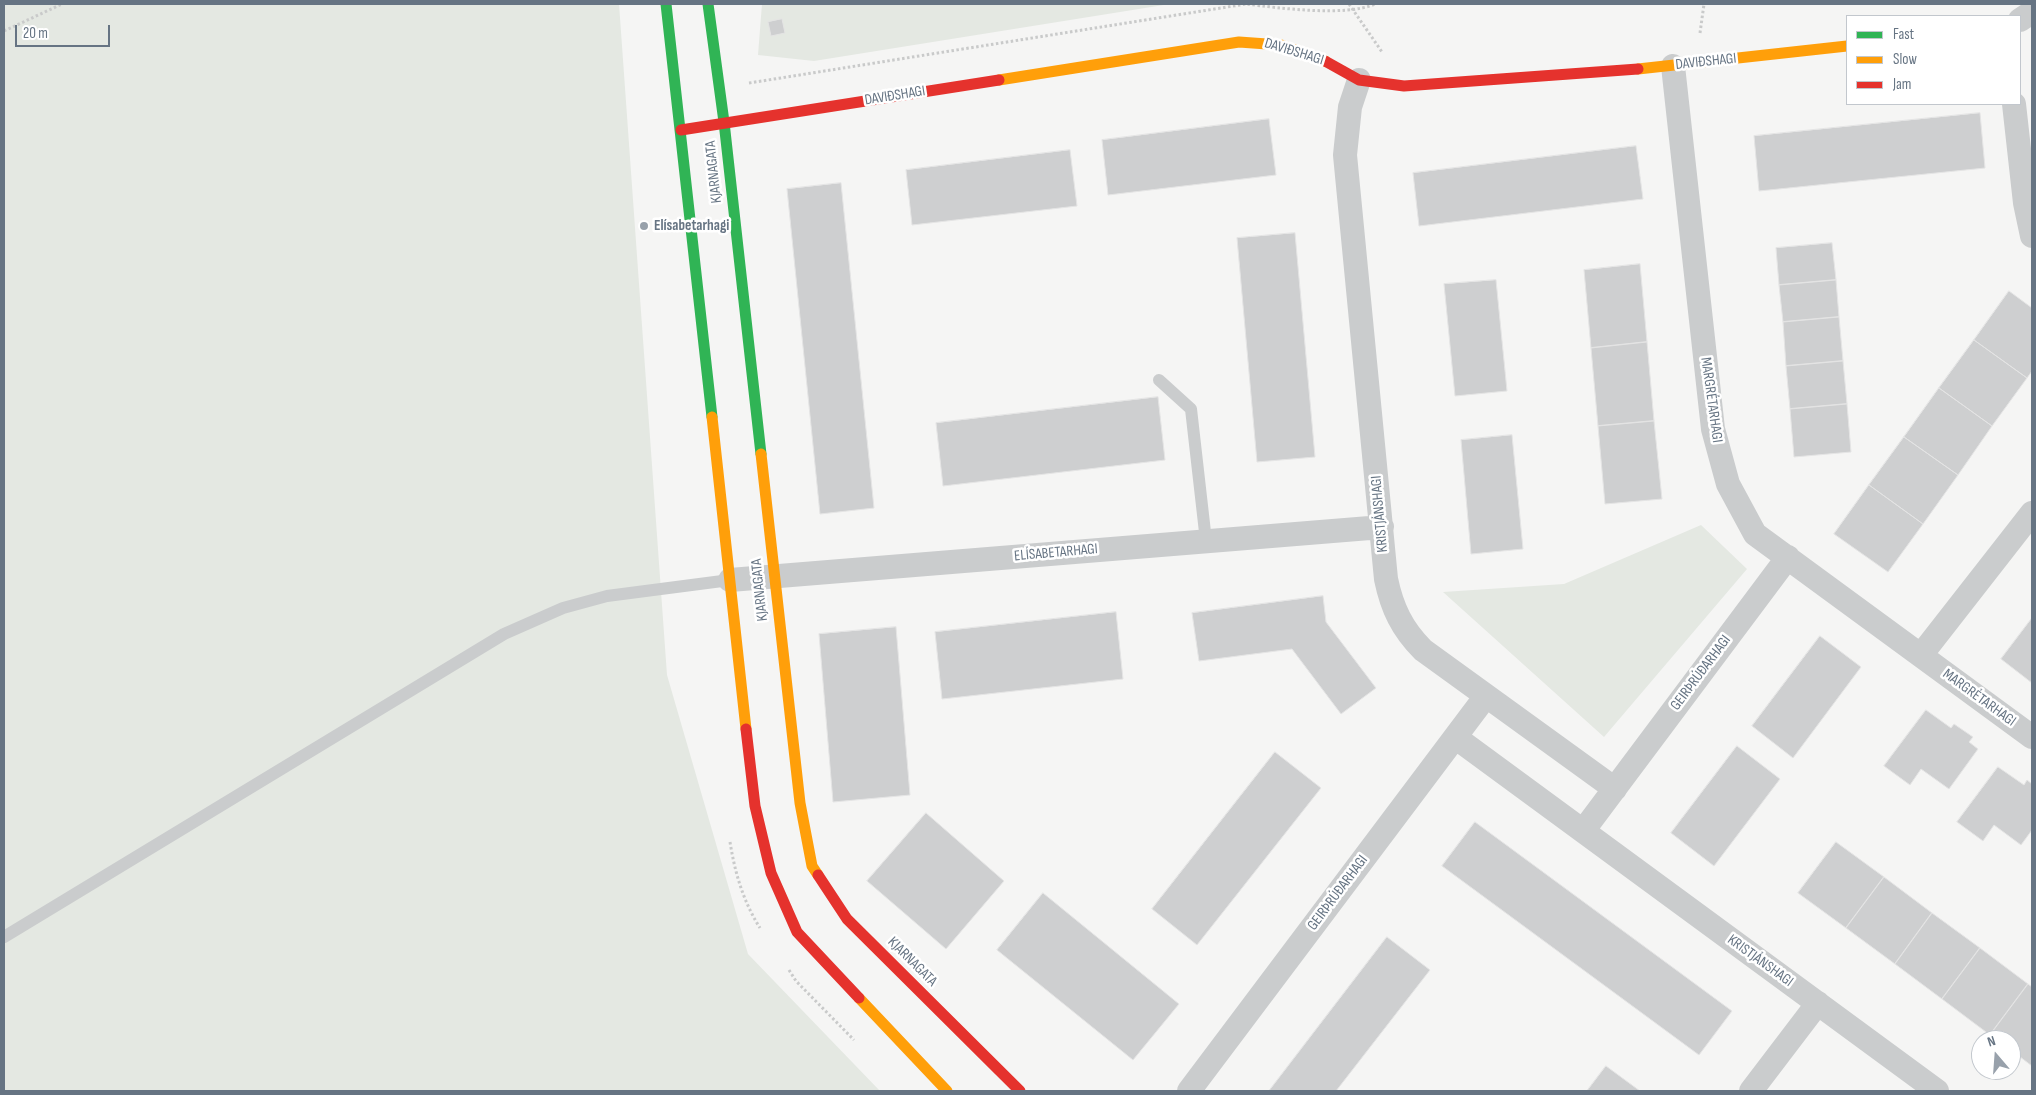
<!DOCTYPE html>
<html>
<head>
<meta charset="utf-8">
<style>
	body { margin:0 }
	#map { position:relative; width:2036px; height:1095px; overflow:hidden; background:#f5f5f4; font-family:"Sofia Sans Condensed",sans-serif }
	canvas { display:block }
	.frame { position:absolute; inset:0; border:5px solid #667483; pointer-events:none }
	.legend { position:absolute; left:1846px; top:15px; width:175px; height:90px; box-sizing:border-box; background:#fff; border:1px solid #c2c7cd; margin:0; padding:6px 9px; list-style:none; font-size:15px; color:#667483 }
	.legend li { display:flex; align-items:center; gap:10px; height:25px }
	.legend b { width:25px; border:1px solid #c2c7cd }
	.north { position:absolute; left:1971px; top:1030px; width:50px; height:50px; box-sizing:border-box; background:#fff; border:1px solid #c2c7cd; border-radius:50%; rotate:342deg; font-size:14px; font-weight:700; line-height:20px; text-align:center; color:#667483 }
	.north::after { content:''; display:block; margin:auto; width:18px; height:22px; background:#98a1ab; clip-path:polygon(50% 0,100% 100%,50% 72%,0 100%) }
	.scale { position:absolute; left:15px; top:25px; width:95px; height:22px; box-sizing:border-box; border:2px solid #667483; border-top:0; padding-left:6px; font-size:15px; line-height:18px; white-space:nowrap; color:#667483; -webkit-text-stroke:4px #fff; paint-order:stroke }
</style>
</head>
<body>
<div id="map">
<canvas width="2036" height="1095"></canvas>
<div class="frame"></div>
<ul class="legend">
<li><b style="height:6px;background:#30b455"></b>Fast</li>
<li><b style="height:6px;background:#ff9f0a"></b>Slow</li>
<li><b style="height:6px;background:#e5322d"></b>Jam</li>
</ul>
<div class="north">N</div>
<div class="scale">20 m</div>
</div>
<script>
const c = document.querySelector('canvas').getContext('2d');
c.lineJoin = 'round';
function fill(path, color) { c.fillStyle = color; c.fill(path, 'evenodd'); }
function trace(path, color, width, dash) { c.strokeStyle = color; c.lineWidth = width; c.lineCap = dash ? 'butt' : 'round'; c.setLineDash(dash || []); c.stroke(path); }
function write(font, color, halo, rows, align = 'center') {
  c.font = font + ' "Sofia Sans Condensed",sans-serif'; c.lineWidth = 5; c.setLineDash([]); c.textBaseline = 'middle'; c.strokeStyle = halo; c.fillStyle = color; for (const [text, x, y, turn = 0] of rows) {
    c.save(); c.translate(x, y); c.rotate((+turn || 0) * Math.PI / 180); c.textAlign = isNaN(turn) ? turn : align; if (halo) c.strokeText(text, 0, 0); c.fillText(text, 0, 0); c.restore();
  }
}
fill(new Path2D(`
	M4,4h615l48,671 81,279 132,137h-876z
	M762,4h408l-356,57 -56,-6z
	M1701,525l46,44 -143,168 -161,-145 121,-8z`), '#e4e8e2');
const building = new Path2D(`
	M782,19l3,14 -14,3 -3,-14z
	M1980,113l5,55 -226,23 -5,-55z
	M1269,119l7,56 -168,20 -6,-55z
	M1636,146l7,53 -224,27 -6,-53z
	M1070,150l7,56 -165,19 -6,-55z
	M841,183l33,325 -54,6 -33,-325z
	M1295,233l20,224 -58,5 -20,-224z
	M1832,243l4,37 -57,5 -3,-37z
	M1640,264l7,78 -56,6 -7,-78z
	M1496,280l11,111 -52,5 -11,-112z
	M1836,280l3,37 -56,5 -4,-37z
	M2009,291l23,17v63l-5,7 -53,-38z
	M1839,317l4,44 -57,5 -3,-44z
	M1974,340l53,38 -35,48 -53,-38z
	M1647,342l7,79 -56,5 -7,-78z
	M1843,361l4,43 -57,5 -4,-43z
	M1939,388l53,38 -34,49 -54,-38z
	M1158,397l7,63 -222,26 -7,-63z
	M1847,404l4,48 -57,5 -4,-48z
	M1654,421l8,78 -57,5 -7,-78z
	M1512,435l11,114 -52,5 -10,-114z
	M1904,437l54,38 -35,49 -54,-39z
	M1869,485l54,39 -35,48 -54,-38z
	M1323,596l3,26 50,66 -35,26 -49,-65 -93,12 -7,-48z
	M1116,612l7,67 -181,20 -7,-67z
	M2032,618v65l-31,-24z
	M896,627l14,168 -77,7 -14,-168z
	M1820,636l41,31 -68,91 -41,-32z
	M1926,710l25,18 3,-4 19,13 -4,5 9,7 -29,40 -28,-20 -11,16 -26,-19z
	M1737,746l43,33 -66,87 -43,-33z
	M1275,752l46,36 -124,157 -45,-36z
	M1998,767l26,18 3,-5 5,4v46l-11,15 -27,-20 -11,16 -26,-19z
	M926,813l78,68 -58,68 -79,-68z
	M1475,822l257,189 -33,44 -257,-189z
	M1836,842l48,35 -38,51 -48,-35z
	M1884,877l48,36 -37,51 -49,-36z
	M1043,893l136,111 -46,56 -136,-110z
	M1932,913l48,35 -38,51 -47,-35z
	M1387,937l43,33 -94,121h-67z
	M1980,948l48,36 -38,51 -48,-36z
	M2028,984l4,3v79l-21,-16v-10h-14l-7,-5z
	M1606,1066l34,25h-53z`);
fill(building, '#cecfd0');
trace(building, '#e4e4e4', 1);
trace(new Path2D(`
	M1349,4l33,48
	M4,31l58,-27
	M1700,33l4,-29
	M749,83l497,-79c33,4 100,13 129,0
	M730,842c5,31 13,59 30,86
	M789,970l7,11 58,59`), '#c9caca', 3, [2.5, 2.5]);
trace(new Path2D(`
	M1159,380l32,29 15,132
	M4,937l500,-303 59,-26 44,-12 123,-16`), '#cacccd', 12);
trace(new Path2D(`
	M2020,20l12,-8
	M1673,66l40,363 15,55 27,50 277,203
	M1359,80l-9,27 -5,48 41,424c6,29 16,50 37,71l192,139
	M2014,104l11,99 7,33
	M730,580l652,-53
	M1921,655l111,-142
	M1455,737l482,354
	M1583,831l205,-274
	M1189,1091l297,-395
	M1751,1091l67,-88`), '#cacccd', 24);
trace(new Path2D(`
	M666,4l46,413
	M708,4l16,118 37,332`), '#30b455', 11);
trace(new Path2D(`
	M1638,69l209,-23
	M999,80l240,-38 42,3 44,16
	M712,417l34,312
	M761,454l39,349 12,63 6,9
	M859,998l88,93`), '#ff9f0a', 11);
trace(new Path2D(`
	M1325,61l34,19 45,6 234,-17
	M681,130l318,-50
	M746,729l9,77 16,67 26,59 62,66
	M818,875l29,44 173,172`), '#e5322d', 11);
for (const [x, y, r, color] of [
	[644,226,5,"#98a1ab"]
]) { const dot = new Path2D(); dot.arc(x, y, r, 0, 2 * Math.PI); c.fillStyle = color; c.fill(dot); trace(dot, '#fff', 2); }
write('15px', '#667483', '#fff', [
	["DAVIÐSHAGI",1294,52,17],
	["DAVIÐSHAGI",1706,62,-6],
	["DAVIÐSHAGI",895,96,-9],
	["KJARNAGATA",714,172,-96],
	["MARGRÉTARHAGI",1711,400,82],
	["KRISTJÁNSHAGI",1380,514,-95],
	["ELÍSABETARHAGI",1056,553,-5],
	["KJARNAGATA",760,590,-96],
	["GEIRÞRÚÐARHAGI",1701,673,-53],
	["MARGRÉTARHAGI",1979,698,36],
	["GEIRÞRÚÐARHAGI",1338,893,-53],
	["KRISTJÁNSHAGI",1760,961,36],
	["KJARNAGATA",912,962,45]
]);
write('bold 15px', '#667483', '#fff', [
	["Elísabetarhagi",654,226]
], 'left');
</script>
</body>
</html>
